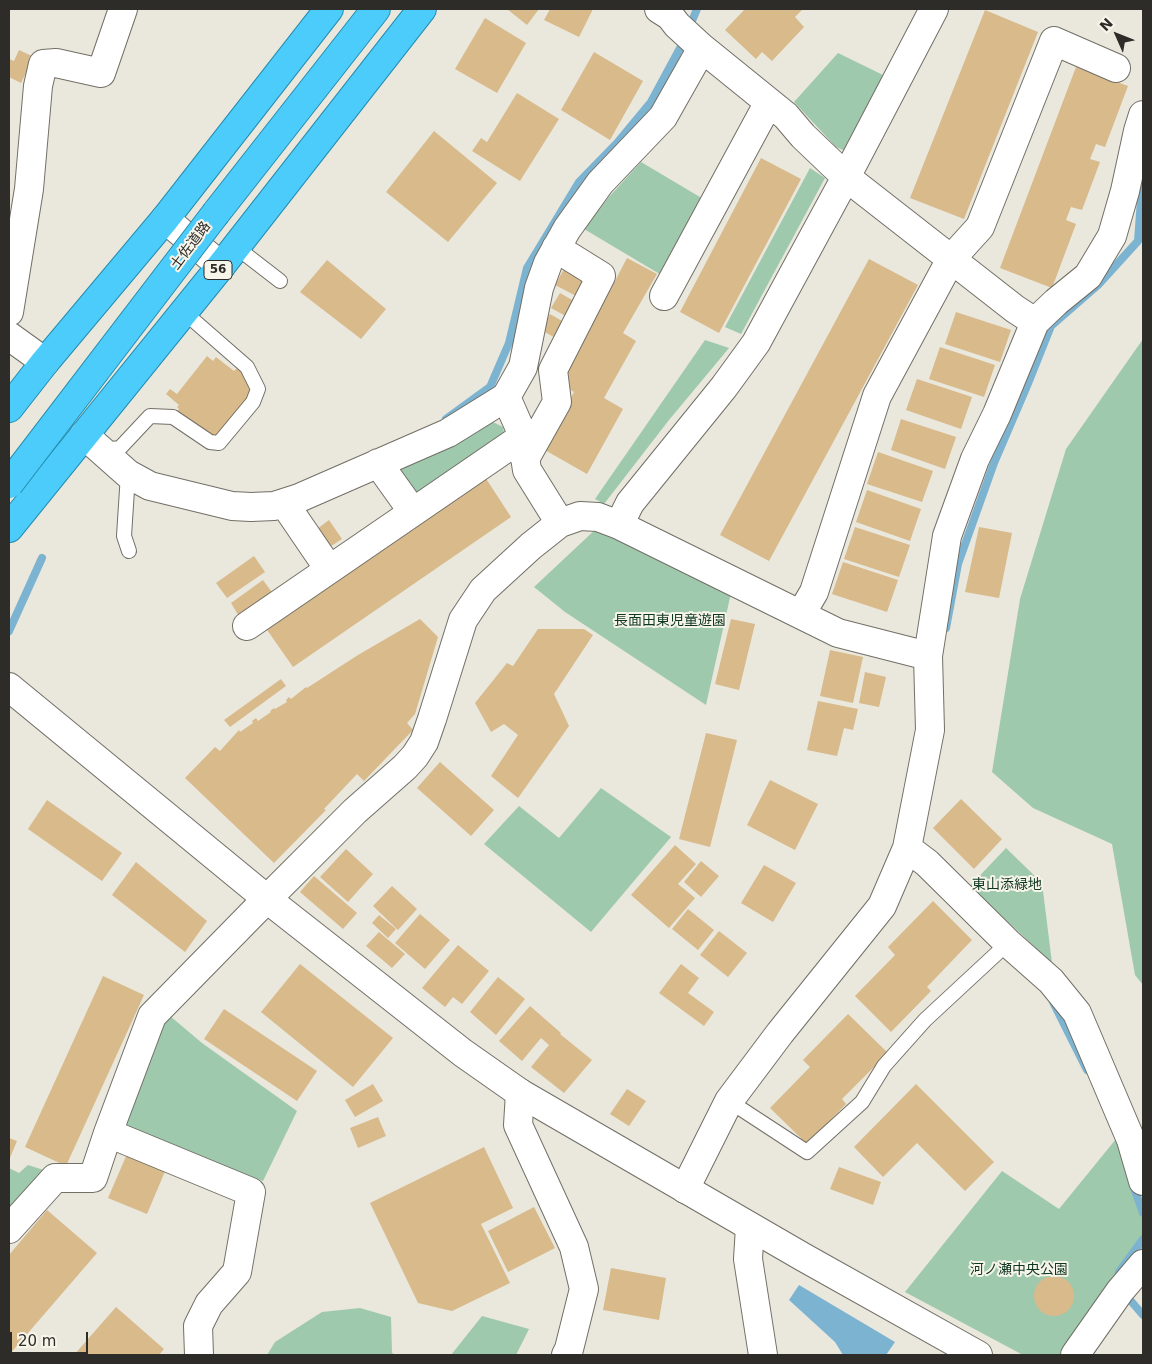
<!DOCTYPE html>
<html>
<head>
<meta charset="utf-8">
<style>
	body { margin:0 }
	#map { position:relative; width:1152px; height:1364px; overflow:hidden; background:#eae7dd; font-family:"DejaVu Sans",sans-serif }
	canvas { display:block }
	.frame { position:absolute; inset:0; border:10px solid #2e2c29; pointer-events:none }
	.north { position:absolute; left:1092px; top:10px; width:50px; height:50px; -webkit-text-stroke:4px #f7f4ea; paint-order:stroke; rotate:314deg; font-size:14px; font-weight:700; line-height:20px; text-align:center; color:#2e2c29 }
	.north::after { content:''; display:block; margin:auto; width:18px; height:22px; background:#2e2c29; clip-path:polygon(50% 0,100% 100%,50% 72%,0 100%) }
	.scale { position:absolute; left:10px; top:1332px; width:78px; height:22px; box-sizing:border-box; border:2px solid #2e2c29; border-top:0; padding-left:6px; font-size:15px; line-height:18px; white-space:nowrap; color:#2e2c29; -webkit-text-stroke:4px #f7f4ea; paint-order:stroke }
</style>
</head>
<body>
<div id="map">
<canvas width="1152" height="1364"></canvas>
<div class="frame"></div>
<div class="north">N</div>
<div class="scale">20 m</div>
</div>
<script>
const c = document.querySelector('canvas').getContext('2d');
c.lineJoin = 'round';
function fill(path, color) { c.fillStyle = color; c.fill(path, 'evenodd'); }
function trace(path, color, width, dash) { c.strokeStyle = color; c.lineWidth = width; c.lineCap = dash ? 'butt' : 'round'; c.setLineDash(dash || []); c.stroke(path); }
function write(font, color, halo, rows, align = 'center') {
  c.font = font + ' "DejaVu Sans","Noto Sans JP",sans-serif'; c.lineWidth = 4; c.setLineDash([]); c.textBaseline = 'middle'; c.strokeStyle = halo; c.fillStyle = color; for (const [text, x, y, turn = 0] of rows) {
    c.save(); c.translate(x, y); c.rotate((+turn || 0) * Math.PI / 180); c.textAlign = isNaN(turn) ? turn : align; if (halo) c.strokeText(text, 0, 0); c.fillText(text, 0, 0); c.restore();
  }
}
fill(new Path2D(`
	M838,53l45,22 -38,76 -9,-4 -42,-45z
	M641,162l64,38 -42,76 -79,-47 24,-31z
	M810,168l15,10 -84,156 -16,-7z
	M1143,339v646l-8,-10 -23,-131 -79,-36 -41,-36 28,-173 46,-150z
	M705,340l24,8 -60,72 -65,84 -9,-5z
	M489,420l14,7 1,6 -2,9 -86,57 -18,-29 70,-33z
	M597,528l134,65 -25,112 -141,-93 -31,-25z
	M601,788l70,49 -80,95 -107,-88 35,-38 40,32z
	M1006,848l36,35 10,80 -82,-77z
	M170,1016l32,27 95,68 -34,70 -144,-56 36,-100z
	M1116,1139l27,75v37l-80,104h-40l-118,-63 97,-121 57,38z
	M28,1165l25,8 -44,46v-51l10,5z
	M360,1308l31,9 1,36 4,2h-129l8,-13 47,-30z
	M482,1316l47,13 -13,26h-65z`), '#9ec9ad');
fill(new Path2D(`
	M799,1285l96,57 -9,13h-43l-8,-13 -46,-42z`), '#7cb3d1');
trace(new Path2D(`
	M689,28l8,-19
	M446,419l44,-32 19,-44 18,-75 52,-86 38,-39 34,-41 34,-63
	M946,628l12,-64 36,-101 33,-77 24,-60 47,-41 40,-44 5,-69
	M9,631l33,-73
	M1053,1002l34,68
	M1133,1185l10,28
	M1119,1272l24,-33
	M1130,1300l13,15`), '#7cb3d1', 8);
fill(new Path2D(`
	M507,9h32l-12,16z
	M550,9h43l-14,28 -35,-17z
	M745,9h58l-8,8 9,10 -32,34 -10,-9 -6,7 -31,-29z
	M985,10l53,22 -74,187 -54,-21z
	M485,18l41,25 -29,50 -42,-24z
	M19,50l15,7 -13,26 -12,-6v-18l5,2z
	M594,52l49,29 -33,59 -49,-30z
	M1076,67l52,19 -23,61 -9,-3 -6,15 10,3 -18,48 -11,-3 -5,13 10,4 -24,64 -52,-20z
	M517,93l42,26 -39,62 -48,-30 9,-13 6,4z
	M434,131l63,52 -49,59 -62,-50z
	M761,158l40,21 -82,154 -39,-21z
	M627,258l30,16 -34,59 13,8 -32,57 19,11 -36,65 -44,-25 31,-57 -13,-8z
	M869,259l49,26 -149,276 -49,-26z
	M327,260l59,49 -25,30 -61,-47z
	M565,267l26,14 -9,18 -27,-14z
	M560,293l19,11 -8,15 -20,-11z
	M956,312l55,18 -11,32 -55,-18z
	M550,314l19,11 -8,16 -20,-11z
	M940,347l55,18 -11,32 -55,-18z
	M207,356l6,5 3,-4 18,14 3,-3 28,22 -14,17 -34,34 -41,-27 3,-5 -2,-2 2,-2 -13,-11 4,-5 7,5z
	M917,379l55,18 -11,32 -55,-19z
	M901,419l55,18 -11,32 -54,-19z
	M878,452l55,19 -11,31 -55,-18z
	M485,477l26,40 -218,150 -28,-40z
	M867,490l54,19 -11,32 -54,-19z
	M329,520l13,19 -17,11 -12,-18z
	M855,527l55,18 -11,32 -55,-18z
	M979,527l33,6 -13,65 -34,-6z
	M254,556l11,16 -38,26 -11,-15z
	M843,562l55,18 -11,32 -55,-18z
	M263,580l11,15 -34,23 -9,-15z
	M420,619l18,18 -23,77 -8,9 6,7 -49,51 -7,-7 -33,35 2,1 -52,53 -89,-85 30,-31 5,4 19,-21 1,2 13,-9 -1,-2 4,-3 2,3 13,-9 -1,-1 4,-3 1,1 12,-7 -1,-2 3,-3 2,2 15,-12 1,1 51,-33z
	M731,619l24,5 -16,66 -24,-6z
	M538,629h46l9,6 -39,59 15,32 -51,72 -27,-22 27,-41 -14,-11 -13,8 -16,-29 32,-40 6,3z
	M830,650l33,7 -10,46 -33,-7z
	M865,672l21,5 -7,30 -20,-4z
	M281,679l5,7 -56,41 -6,-7z
	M818,701l40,8 -5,21 -9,-2 -7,28 -30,-6z
	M706,733l31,7 -27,107 -31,-8z
	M440,762l54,48 -23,26 -54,-48z
	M770,780l48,24 -23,46 -48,-25z
	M961,799l41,40 -28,30 -41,-41z
	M47,800l75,53 -20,28 -74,-52z
	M675,845l21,19 -18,20 17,14 -26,30 -38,-33z
	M346,849l27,25 -25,28 -28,-25z
	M701,861l18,15 -18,21 -17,-15z
	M136,862l71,59 -22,31 -73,-57z
	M764,865l32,18 -23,39 -32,-19z
	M314,876l43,37 -14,16 -43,-37z
	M392,886l25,23 -19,21 -25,-24z
	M933,901l39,39 -45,47 4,4 -40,41 -36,-36 40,-41 -7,-8z
	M688,909l26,21 -16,20 -26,-21z
	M420,914l30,26 -25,29 -30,-26z
	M379,915l17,14 -8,9 -16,-15z
	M719,931l28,22 -19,24 -28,-22z
	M379,932l26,22 -13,14 -26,-22z
	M458,945l31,26 -27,33 -9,-7 -8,10 -23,-19z
	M300,964l93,74 -40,49 -92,-75z
	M681,964l18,14 -11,15 26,19 -10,14 -45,-33z
	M103,976l41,19 -78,171 -41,-19z
	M498,977l27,22 -29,36 -26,-23z
	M530,1006l31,27 -1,1 32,26 -28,33 -33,-26 18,-22 -8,-7 -19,23 -23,-20z
	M224,1009l93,62 -20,30 -93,-62z
	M848,1014l40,39 -46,46 4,5 -39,40 -37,-36 40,-41 -7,-7z
	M373,1084l10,17 -28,16 -10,-17z
	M916,1084l78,78 -29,29 -48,-48 -34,34 -29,-30z
	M627,1089l19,12 -17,25 -19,-12z
	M378,1117l8,19 -28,12 -8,-20z
	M9,1138l8,3 -8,19z
	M484,1147l29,61 -32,16 29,59 -58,28 -34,-8 -48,-100z
	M127,1154l39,15 -19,45 -39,-16z
	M839,1167l42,15 -8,23 -43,-16z
	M534,1207l21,41 -47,24 -20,-41z
	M47,1210l50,43 -88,102v-100z
	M611,1268l55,10 -7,42 -56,-10z
	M1034 1296a20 20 0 1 1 40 0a20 20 0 1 1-40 0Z
	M116,1307l48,42 -5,6h-85z`), '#d8ba8b');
const service = new Path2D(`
	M236,247l44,34
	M103,450l17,-2 30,-32 23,1 37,25 9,1 34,-41 5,-13 -11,-22 -63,-55
	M128,474l-4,62 5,15
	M729,1101l78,51 55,-50 22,-36 41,-46 83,-77`);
const minor = new Path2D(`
	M659,9l11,7 7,9 25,23 84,68 17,20 43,41 169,132 20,13
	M165,219l56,47
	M664,296l105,-194
	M9,312l20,-123 9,-103 5,-22 13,-1 45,10 22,-64
	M9,336l36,26
	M506,397l15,34 6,39 33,53
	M84,435l44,39 22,12 82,20 19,1 23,-1 25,-8 149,-65 58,-36 17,-30 16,-79 9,-25 19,-34 33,-46 63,-66 39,-69
	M525,459l32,-57 -4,-32 48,-94 -45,-28
	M378,463l35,49
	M284,503l45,66
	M619,525l11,-22 94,-116 32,-44 90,-166 88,-168
	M801,614l13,-22 63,-196 74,-137 29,-32 74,-186 62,27
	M247,626l274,-188
	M907,848l20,15 81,80 43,38 26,32 54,127 12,41
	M520,1093l-2,32 56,122 10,42 -15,60 -3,6
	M685,1189l44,-88 51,-68 102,-127 25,-58 23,-118 -2,-74 19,-120 28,-77 22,-45 38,-92 21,-20 32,-26 24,-40 13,-45 13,-60 5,-16
	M750,1227l-2,32 15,96
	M9,1229l46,-51h38l15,-45
	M199,1355l-1,-29 11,-22 28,-32 14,-80 -143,-59 44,-117 101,-103 102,-102 50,-44 10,-11 9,-14 8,-23 31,-99 20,-30 48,-44 29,-23 20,-7 18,1 21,8 219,108 90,23
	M1075,1355l45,-64 23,-27`);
const tertiary = new Path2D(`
	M9,687l258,212 196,154 57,40 283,164 175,98`);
const trunk = new Path2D(`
	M216,213l160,-204
	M9,408l36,-46 120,-143 164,-210
	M9,528l212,-262 201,-257`);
trace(service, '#726f66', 16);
trace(minor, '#726f66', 30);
trace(tertiary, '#726f66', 30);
trace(trunk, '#258cb0', 30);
trace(service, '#fff', 14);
trace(minor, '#fff', 28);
trace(tertiary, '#fff', 28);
trace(trunk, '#4cccfa', 28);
const trunkBridge = new Path2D(`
	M9,484l207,-271`);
trace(trunkBridge, '#258cb0', 30, []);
trace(trunkBridge, '#4cccfa', 28);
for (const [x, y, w] of [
	[218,270,28]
]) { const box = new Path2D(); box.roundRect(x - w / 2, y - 9.5, w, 19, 4); c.fillStyle = '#f7f4ea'; c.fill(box); trace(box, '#2e2c29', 1); }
write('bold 12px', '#2e2c29', null, [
	["56",218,270]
]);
write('14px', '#2e2c29', '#f7f4ea', [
	["土佐道路",191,246,-53]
]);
write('14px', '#0e3721', '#f7f4ea', [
	["長面田東児童遊園",670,621],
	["東山添緑地",1007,885],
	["河ノ瀬中央公園",1019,1270]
]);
</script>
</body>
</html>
